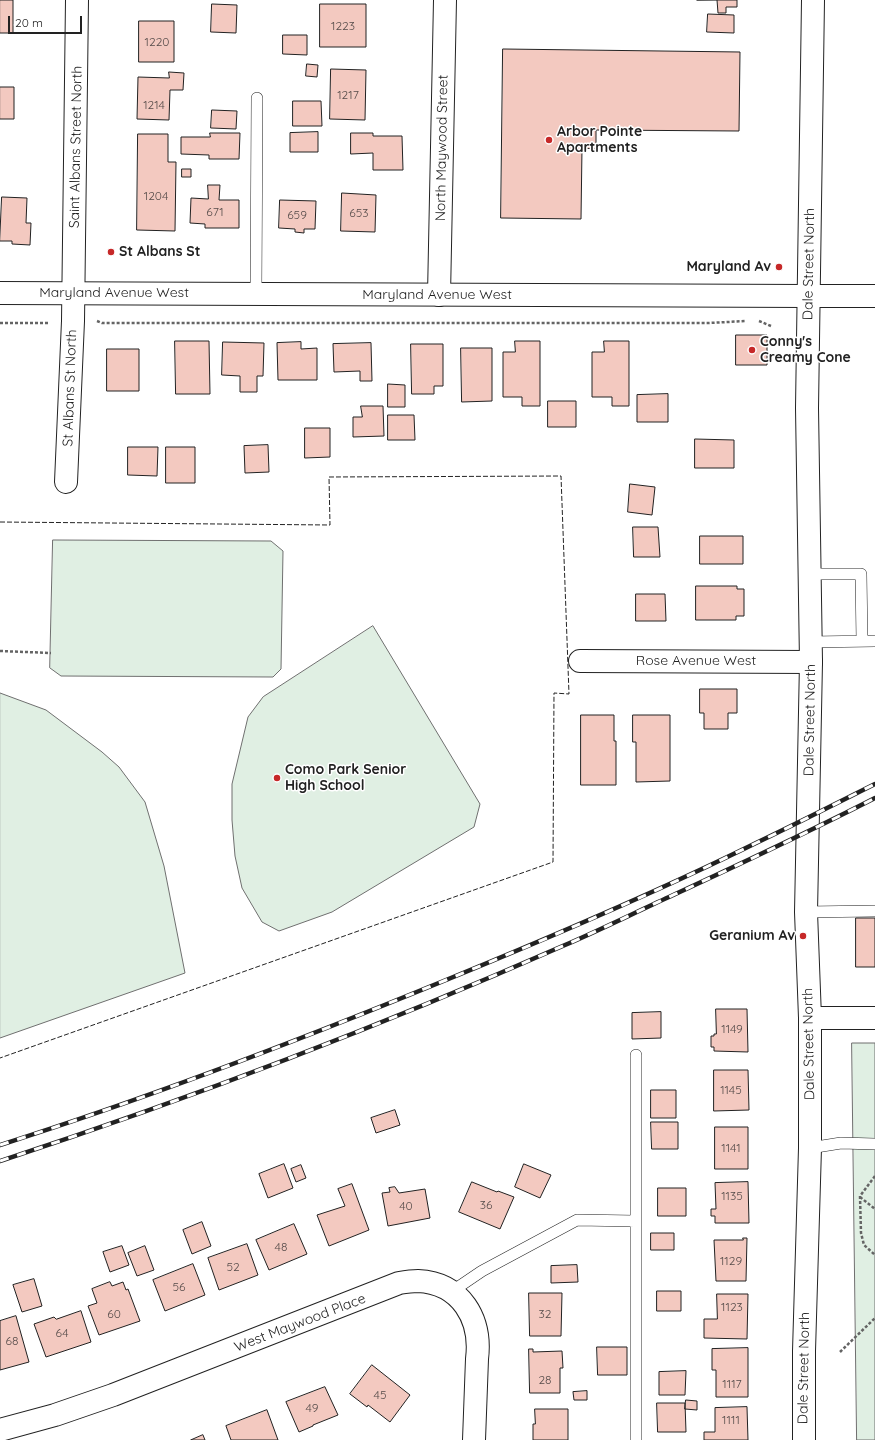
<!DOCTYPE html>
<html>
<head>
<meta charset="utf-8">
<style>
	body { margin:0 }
	#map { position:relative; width:875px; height:1440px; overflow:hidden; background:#fff; font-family:Quicksand,sans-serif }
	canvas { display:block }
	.scale { position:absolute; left:8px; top:16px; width:74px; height:18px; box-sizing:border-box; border:2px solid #222; border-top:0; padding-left:5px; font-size:12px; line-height:14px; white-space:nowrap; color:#222; -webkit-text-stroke:3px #fff; paint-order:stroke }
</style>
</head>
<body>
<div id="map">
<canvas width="875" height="1440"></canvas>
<div class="scale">20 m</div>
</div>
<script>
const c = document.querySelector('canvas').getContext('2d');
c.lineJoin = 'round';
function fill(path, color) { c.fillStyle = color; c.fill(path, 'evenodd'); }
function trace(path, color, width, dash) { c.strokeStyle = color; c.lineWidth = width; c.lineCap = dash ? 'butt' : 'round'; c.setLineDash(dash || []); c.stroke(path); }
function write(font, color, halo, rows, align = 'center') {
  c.font = font + ' Quicksand,sans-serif'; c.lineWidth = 3; c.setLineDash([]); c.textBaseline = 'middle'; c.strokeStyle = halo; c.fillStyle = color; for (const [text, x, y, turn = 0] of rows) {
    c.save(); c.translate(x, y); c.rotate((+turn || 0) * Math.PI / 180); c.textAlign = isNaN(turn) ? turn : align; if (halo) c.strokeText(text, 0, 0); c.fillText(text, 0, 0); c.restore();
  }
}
const green = new Path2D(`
	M53,540l218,1 12,10 -2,118 -8,8 -212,-1 -11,-8z
	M373,626l107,178 -6,23 -142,85 -53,19 -17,-9 -20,-34 -7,-32 -3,-36v-36l16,-67 15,-20z
	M0,693l46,17 56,42 17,15 26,35 19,64 21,107 -185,65z
	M852,1043h23v397h-18z`);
fill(green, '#e0efe3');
trace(green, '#6f6f6f', 1);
const building = new Path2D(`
	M0,0h13v33h-13z
	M697,0h40v7h-11v6h-8l-1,-13z
	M212,4l25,1 -1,28 -25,-1z
	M320,4h46v43h-46z
	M708,14l26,1v18l-27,-1z
	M139,21h35v41h-35z
	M283,35h24v20l-24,-1z
	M503,49l237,3 -1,79 -143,-1v19l-14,-1 -1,71 -80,-1z
	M307,64l11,1 -1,12 -11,-1z
	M331,69l35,1 -1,50 -35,-1z
	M169,72l15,1 -1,17h-13l-1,30 -32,-1 1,-42 31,1z
	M0,87h14v32h-14z
	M293,101h28l1,25h-29z
	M212,110l25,1 -1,18 -25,-1z
	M318,132v20h-28v-19z
	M210,133h30l-1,26h-30v-4l-28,-1v-17h29z
	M351,133h22v3h29l1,34h-30v-17l-22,1z
	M138,134h30v28h8l-1,69 -38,-1z
	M182,169h9v8h-9z
	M208,185h12l-1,15h20v28h-34v-4l-15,-1 1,-25 17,1z
	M342,193l34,2 -1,37 -34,-1z
	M2,197l25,1 -1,25h5l-1,22 -18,-1v-3h-12z
	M280,200l36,1 -1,28h-11v4l-9,-1v-3l-16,-1z
	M736,335h31v30h-31z
	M175,341h34l1,53h-34z
	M515,341h25v65h-18v-9h-19v-45h12z
	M604,341h25v65h-17v-9h-20v-45h12z
	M223,342l41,1 -1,33h-6v16h-17v-16l-18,-1z
	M301,342v7l16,-1v32h-39l-1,-37z
	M371,343l1,38h-12v-10l-26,1 -1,-28z
	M411,344h32v42h-9v8h-22z
	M461,348h31v53l-30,1z
	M107,349h32v42h-32z
	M388,384l17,1v22h-17z
	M668,394v28h-31v-27z
	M548,401h28v26h-28z
	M361,406h22l1,30 -31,1v-20h9z
	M388,415h26l1,25h-27z
	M305,428h25v29l-25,1z
	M695,439l39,1v28h-39z
	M268,445l1,27 -24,1 -1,-27z
	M128,447h30l-1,29 -29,-1z
	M166,447h29v36h-29z
	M630,484l25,3 -3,28 -24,-3z
	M633,527h25l2,30h-26z
	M700,536h43v28h-43z
	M696,586h41v3h7v27h-8v4h-40z
	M636,594h29l1,27h-30z
	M700,689h37v24h-9v16h-24v-16h-4z
	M581,715h33v26h2v44h-35z
	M633,715h37v66l-34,1v-40h-3z
	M856,918h19v49h-19z
	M716,1009h31l1,43 -34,-1v-4h-3v-11h3v-2h2z
	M661,1012v26l-29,1v-26z
	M714,1070h34l1,40 -35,1z
	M651,1090h25v28h-25z
	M395,1110l5,15 -24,8 -5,-15z
	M651,1122h27v27h-26z
	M715,1127h33v42h-33z
	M284,1164l9,24 -25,10 -9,-24z
	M524,1164l27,11 -11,23 -25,-11z
	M301,1165l5,13 -10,4 -5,-13z
	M472,1182l25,10 1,-1 16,6 -14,32 -41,-17z
	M748,1182l1,41h-34v-7h-4v-7h5l-1,-26z
	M352,1184l17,46 -40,16 -12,-31 28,-9 -7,-17z
	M395,1187l4,6 26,-4 5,29 -42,8 -6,-33 8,-1 -1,-4z
	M658,1188h28v28h-28z
	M202,1222l9,24 -19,8 -9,-24z
	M294,1224l13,30 -38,16 -13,-30z
	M651,1233h23v17h-23z
	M743,1238h4l-1,43h-30l-2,-41h29z
	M247,1244l11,31 -39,15 -11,-32z
	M122,1246l7,19 -19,7 -7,-20z
	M145,1246l9,24 -17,6 -9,-23z
	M193,1264l12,31 -40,16 -12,-31z
	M577,1265l1,17 -27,1v-17z
	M34,1279l8,27 -20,6 -9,-27z
	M110,1282l2,4 11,-4 3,8 2,-1 12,32 -41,14 -11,-29 9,-3 -5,-14z
	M657,1291h24v20h-24z
	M529,1293h33l-1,43h-31z
	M717,1294h31l-1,45 -43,-1v-19h13z
	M81,1311l10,31 -45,15 -12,-33 20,-7 2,2z
	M16,1316l13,46 -29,8v-49z
	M597,1347h30v28h-29z
	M748,1348v49h-32v-27h-4v-21z
	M529,1349h4v3l29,-1 1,17h-3v25h-30z
	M372,1365l38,30 -20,27 -22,-17 -1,2 -17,-13z
	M686,1371l-1,24h-26v-23z
	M325,1387l13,28 -25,10v1l-14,6 -13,-30z
	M587,1391v9h-13l-1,-8z
	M686,1400l11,1v9l-12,-1z
	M657,1403h28l1,29h-28z
	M747,1407l1,33h-44v-8h11v-24z
	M535,1409h33v31h-35v-16h2z
	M267,1410l11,30h-47l-5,-14z
	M203,1435l2,5h-14z`);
fill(building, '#f3c9c0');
trace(building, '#222', 1);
const service = new Path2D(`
	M256,294l1,-196
	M810,574h51l1,67
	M811,642l64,-1
	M806,912l69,-1
	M636,1055v385
	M810,1148l31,-5 34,1
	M451,1292l31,-21 95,-51 58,1`);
const minor = new Path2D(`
	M439,295l6,-295
	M66,482l7,-161 4,-321
	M580,661l231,1
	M810,1018h65
	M0,1430l55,-15 58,-20 286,-112c6,-1 13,-2 19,-2 43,2 64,38 59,78l-3,81`);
const tertiary = new Path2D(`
	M0,293l809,3`);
const secondary = new Path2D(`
	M809,296h66
	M804,1440v-89l6,-203v-130l-4,-106 5,-250 -4,-254 6,-408`);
trace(service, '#222', 12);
trace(minor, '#222', 24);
trace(tertiary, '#222', 24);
trace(secondary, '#222', 24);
trace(new Path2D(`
	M97,321l5,2h607l37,-2
	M759,321l12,5
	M0,323h49
	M0,651l51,2
	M875,1176l-15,20 1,37 3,12 11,10
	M860,1197l15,12
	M840,1352l35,-34`), '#646464', 2.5, [3, 2]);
trace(service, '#fff', 11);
trace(minor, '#fff', 22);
trace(tertiary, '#fff', 22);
trace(secondary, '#fff', 22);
const rail = new Path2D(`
	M0,1145c151,-48 300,-105 446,-165 105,-43 209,-87 310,-137 40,-19 79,-39 119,-59
	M0,1161c192,-63 381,-135 565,-216 35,-15 69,-32 104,-48 69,-32 138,-64 206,-99`);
trace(rail, '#222', 4.5);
trace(rail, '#fff', 3, [9]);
trace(new Path2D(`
	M0,522l330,3 -1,-48 232,-1 8,218 -15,-1 -1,169 -553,196`), '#222', 1, [5, 2]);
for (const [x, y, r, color] of [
	[549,140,4,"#c62828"],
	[111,252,4,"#c62828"],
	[779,267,4,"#c62828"],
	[752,350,4,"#c62828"],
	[277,778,4,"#c62828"],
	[803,936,4,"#c62828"]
]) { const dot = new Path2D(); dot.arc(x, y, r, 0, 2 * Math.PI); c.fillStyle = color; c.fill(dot); trace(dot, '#fff', 1.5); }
write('12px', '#564c4a', null, [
	["1223",343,26],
	["1220",157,42],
	["1217",348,95],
	["1214",154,105],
	["1204",156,196],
	["671",215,212],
	["653",359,213],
	["659",297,215],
	["1149",732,1029],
	["1145",731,1090],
	["1141",731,1148],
	["1135",732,1196],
	["36",486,1205],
	["40",406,1206],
	["48",281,1247],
	["1129",731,1261],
	["52",233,1267],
	["56",179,1287],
	["1123",732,1307],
	["60",114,1314],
	["32",545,1314],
	["64",62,1333],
	["68",12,1341],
	["28",545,1380],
	["1117",732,1384],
	["45",380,1395],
	["49",312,1408],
	["1111",731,1420]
]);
write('bold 14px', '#222', '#fff', [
	["Arbor Pointe",557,132],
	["Apartments",557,148],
	["St Albans St",119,252],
	["Maryland Av",771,267,"right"],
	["Conny's",760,342],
	["Creamy Cone",760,358],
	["Como Park Senior",285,770],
	["High School",285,786],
	["Geranium Av",795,936,"right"]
], 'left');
write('14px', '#222', '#fff', [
	["Saint Albans Street North",76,147,-89],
	["North Maywood Street",442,148,-89],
	["Dale Street North",809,264,-89],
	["Maryland Avenue West",114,293],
	["Maryland Avenue West",437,295],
	["St Albans St North",70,388,-88],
	["Rose Avenue West",696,661],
	["Dale Street North",810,720,-89],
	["Dale Street North",809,1044,-91],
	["West Maywood Place",300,1323,-21],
	["Dale Street North",804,1368,-89]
]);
</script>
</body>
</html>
